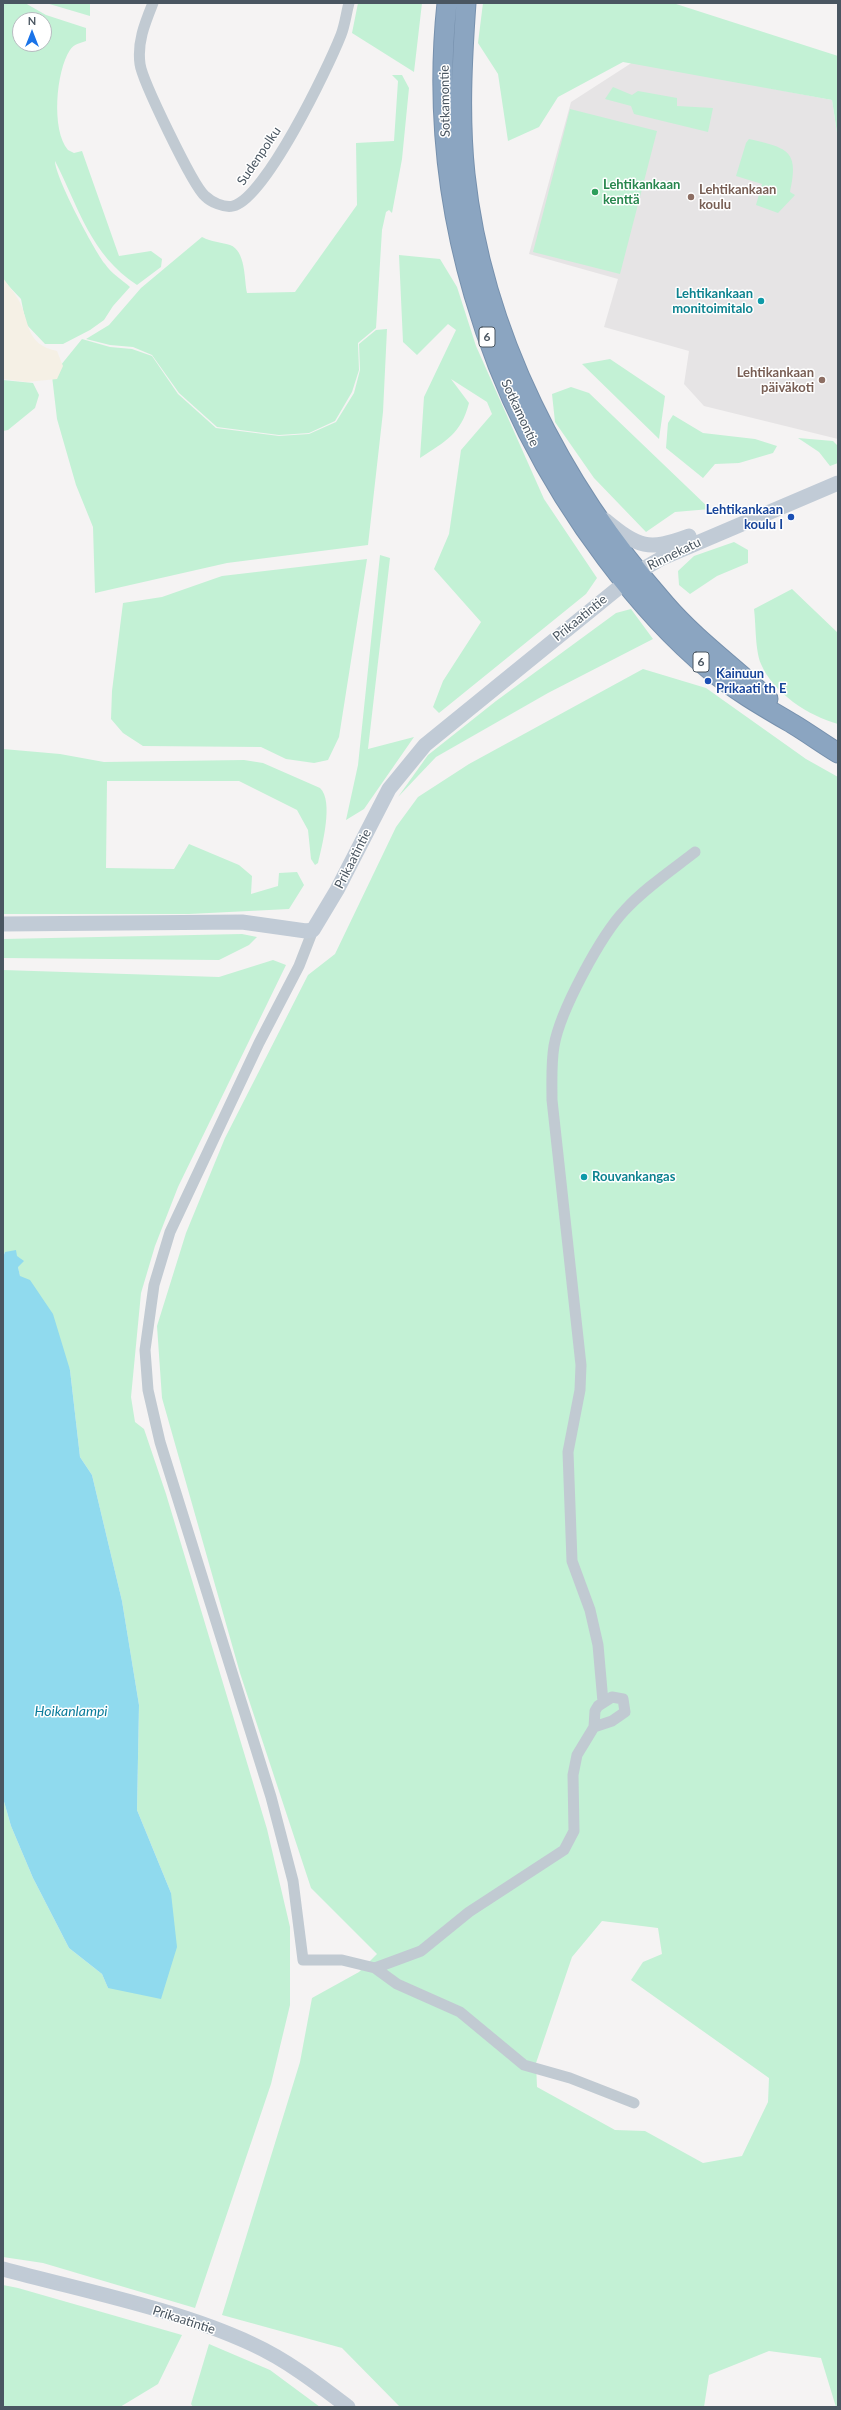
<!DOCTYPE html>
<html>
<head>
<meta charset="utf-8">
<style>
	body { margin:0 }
	#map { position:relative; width:841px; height:2410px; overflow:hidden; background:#f5f3f3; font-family:Lato,sans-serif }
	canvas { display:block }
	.frame { position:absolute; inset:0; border:4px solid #4a5661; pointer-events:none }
	.north { position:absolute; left:12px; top:12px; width:40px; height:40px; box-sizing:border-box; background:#fff; border:1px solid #b7bbc0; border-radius:50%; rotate:0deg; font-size:11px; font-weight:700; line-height:16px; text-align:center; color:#4a5661 }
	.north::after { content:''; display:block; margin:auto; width:14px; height:18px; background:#1a73e8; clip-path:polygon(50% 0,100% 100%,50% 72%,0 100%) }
</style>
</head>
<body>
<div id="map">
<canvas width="841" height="2410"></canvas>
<div class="frame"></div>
<div class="north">N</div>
</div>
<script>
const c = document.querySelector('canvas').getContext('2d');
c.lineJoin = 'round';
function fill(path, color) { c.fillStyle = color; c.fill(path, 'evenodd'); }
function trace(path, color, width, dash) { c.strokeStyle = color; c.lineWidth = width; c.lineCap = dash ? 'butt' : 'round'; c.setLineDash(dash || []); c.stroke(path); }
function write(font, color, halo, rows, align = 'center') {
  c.font = font + ' Lato,sans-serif'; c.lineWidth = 3; c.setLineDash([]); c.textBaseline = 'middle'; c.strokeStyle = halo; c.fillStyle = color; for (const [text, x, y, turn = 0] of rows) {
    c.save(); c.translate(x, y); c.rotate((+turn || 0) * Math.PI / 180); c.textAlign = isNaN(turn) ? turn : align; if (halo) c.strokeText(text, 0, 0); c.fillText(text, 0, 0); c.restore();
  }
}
fill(new Path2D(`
	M633,62l199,38 6,39v300l-134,-33 -20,-22 5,-33 -85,-24 14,-48 -89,-25 42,-152z`), '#e6e4e5');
fill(new Path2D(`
	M3,3h22l21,12 40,13v13c-6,2 -12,3 -16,9 -14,21 -19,80 -2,100l6,3 8,-2 37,105 32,-5 11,8 -1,8 -24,18c-47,-31 -58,-77 -82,-124 0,16 39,89 50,103 6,9 17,16 25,23l-17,19 -9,14 -14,10 -27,14h-18l-19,-20 -5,-25 -18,-19zM20,20h24v24h-24z
	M46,3h44v13z
	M358,3h64l-8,69 -62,-39z
	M483,3h190l165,53v83l-6,-39 -209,-38 -65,35 -19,30 -31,14 -10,-67 -20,-31z
	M392,75h10l7,13 -7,71 -10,54 -3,-3 -3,2 -4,18 -6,98 -18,15 1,27 -7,22 -17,29 -26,12 -30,2 -62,-8 -38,-34 -27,-38 -19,-8 -23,-2 -24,-6 23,-14 32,-37 61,-51c10,5 18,5 28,8 16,6 14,34 17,48l48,-1 62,-87 -1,-62 38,-2 4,-60z
	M613,87l19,8 6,-4 39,7v8l36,2 -5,24 -74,-18 -3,-8 -26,-7z
	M570,109l87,22 -37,143 -87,-22z
	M749,139c37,9 51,10 41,53l5,3 -17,18 -22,-8 6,-21 -26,-8 10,-33z
	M399,255l41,4 17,28 19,59 68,153 53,79 -11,16 -147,119 -6,-6 10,-26 38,-59 -47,-53 15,-35 12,-84 31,-36 -5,-12 -36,-23 18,24c-8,31 -23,38 -49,55l4,-61 32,-67 -8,-6 -31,31 -14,-13z
	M387,329l-4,83 -15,133 -141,18 -132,30 -2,-66 -17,-42 -19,-66 -5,-43 30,-37 28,8 22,2 20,7 26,38 38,34 63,8 30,-2 27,-12 18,-29 6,-23 -1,-26 17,-14z
	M610,359l55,37 -6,43 -77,-75z
	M3,380l30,3 6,12 -4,13 -27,22 -5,1z
	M571,387l18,6 121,116 -35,3 -29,20 -52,-54 -39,-56 -3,-28z
	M673,415l30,18 52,6 22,7 -4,7 -34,10 -24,1 -12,14 -37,-30 2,-25z
	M798,438l35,3 5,5v17l-8,3 -11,-14z
	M734,542l14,8v13l-31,13 -27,18 -11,-9 -1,-14 16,-15z
	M380,555l10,3 -22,191 46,-12 -50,72 -18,11 12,-55z
	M367,559l-28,178 -11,23 -14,3 -28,-4 -25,-12 -118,-1 -20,-13 -12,-14 1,-28 11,-88 39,-6 60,-21z
	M792,589l46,44v91c-29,-8 -65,-31 -77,-60 -6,-14 -5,-40 -7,-55z
	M631,609l22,30 -105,54 -112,64 -38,40 30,-42 68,-54 120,-88z
	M643,669l63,19 100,71 32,18v1630h-2l-15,-49 -52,-7 -60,24 -5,32h-304l-58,-59 -120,-33 78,-253 12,-64 47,-26 18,-18 -66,-66 -71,-215 -78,-275 -5,-72 29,-93 39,-95 83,-163 27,-21 61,-127 22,-30 51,-33zM602,1921l56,7 4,26 -19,8 -12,18 138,98 -1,24 -26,54 -39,7 -58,-32 -30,-1 -78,-43 -1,-24 36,-106z
	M3,749l57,5 44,8 140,-2 19,3 57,25c14,13 2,58 -2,75l-3,2 -4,-6 -3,-29 -11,-20 -58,-29h-132l-1,87 68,1 15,-25 50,21 13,11 -1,18 27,-8 1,-13 18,-1 7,13 -15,24 -100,5h-186z
	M242,934l15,3 -8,8 -30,15 -216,-2v-19z
	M273,960l13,5 -108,222 -23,59 -14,47 -10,104 4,25 9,7 22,65 101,335 23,98v78l-19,79 -76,224 -152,-45 -40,-6v-459l8,28 22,52 36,70 33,26 6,14 63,-95 -34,-83 2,-105 -17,-104 -30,-126 -12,-18 -10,-87 -50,-93 -2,-10 -13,-15 -2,5v-287l216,7z
	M3,2285l15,3 164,47 -24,49 -38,23h-117z
	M209,2344l61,26 50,37h-127l-2,-3z`), '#c3f1d5');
fill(new Path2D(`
	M3,278c5,7 11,14 15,21 13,23 6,45 39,52l6,15 -6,13 -30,3 -24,-3z`), '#f5f0e5');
fill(new Path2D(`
	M16,1250l1,6 7,5 -6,6 2,9 10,4 23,34 17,56 10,87 12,18 30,126 17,104 -2,105 34,83 6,54 -16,52 -53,-11 -6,-14 -33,-26 -36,-70 -22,-52 -8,-28v-541l2,-5z`), '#90daee');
const highway = new Path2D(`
	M447,3c-21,197 40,397 159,555 30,40 64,79 104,112 26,21 54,37 83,54 15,9 30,20 45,29
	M466,3c-4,57 -7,114 -1,171 17,159 96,312 200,430 31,36 69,63 103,95`);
trace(highway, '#7690ad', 21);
trace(new Path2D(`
	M153,3c-8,20 -16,39 -13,61 2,16 53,122 65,132 6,6 19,12 28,10 32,-7 95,-138 108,-171 4,-10 5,-21 8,-32
	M313,930l-14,36 -40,77 -89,189 -16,53 -9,65 3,40 12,52 111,355 22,84 10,79h39l33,8 22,16 63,28 64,53 46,13 64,25
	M603,1702l-5,-57 -8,-35 -18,-49 -4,-109 12,-62 1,-25 -29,-265c0,-18 -1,-36 2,-54 6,-35 47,-111 71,-136 20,-22 47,-40 70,-58
	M375,1968l46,-17 48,-39 95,-62 10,-19 -1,-56 4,-20 17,-28 1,-16 3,-5 14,-9 11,2 2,13 -13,9 -18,6`), '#c1cad2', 11);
trace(new Path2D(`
	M605,520c34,28 43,31 84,16
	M3,924l239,-2 64,9 7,-1 24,-40 52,-101 36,-44 213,-173 24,-14 176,-75
	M3,2269c81,22 174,40 249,75 35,16 66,40 96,63`), '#c1cbd6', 15);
trace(highway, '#8ba5c1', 19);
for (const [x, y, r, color] of [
	[595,192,4,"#2e9e5b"],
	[691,197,4,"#8d6e63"],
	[761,301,4,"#0f9aa8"],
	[822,380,4,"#8d6e63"],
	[791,517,4,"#1a4fb4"],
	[708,681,4,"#1a4fb4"],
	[584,1177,4,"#0f9aa8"]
]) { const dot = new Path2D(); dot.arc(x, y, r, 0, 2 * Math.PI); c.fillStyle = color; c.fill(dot); trace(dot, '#fff', 1.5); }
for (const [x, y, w] of [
	[487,337,16],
	[701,662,16]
]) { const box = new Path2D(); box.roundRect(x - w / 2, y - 10, w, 20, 3); c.fillStyle = '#fff'; c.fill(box); trace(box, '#4a5661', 1); }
write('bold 12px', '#4a5661', null, [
	["6",487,337],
	["6",701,662]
]);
write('13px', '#4a5661', '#fff', [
	["Sotkamontie",445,101,-91],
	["Sudenpolku",259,156,-56],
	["Sotkamontie",520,413,65],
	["Rinnekatu",674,554,-26],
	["Prikaatintie",580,618,-39],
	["Prikaatintie",353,859,-63],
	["Prikaatintie",184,2320,18]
]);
write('bold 13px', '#27864d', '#fff', [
	["Lehtikankaan",603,185],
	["kenttä",603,200]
], 'left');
write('bold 13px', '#785e54', '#fff', [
	["Lehtikankaan",699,190],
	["koulu",699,205],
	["Lehtikankaan",814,373,"right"],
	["päiväkoti",814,388,"right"]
], 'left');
write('bold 13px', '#0d838f', '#fff', [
	["Lehtikankaan",753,294],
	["monitoimitalo",753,309],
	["Rouvankangas",592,1177,"left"]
], 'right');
write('bold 13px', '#164399', '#fff', [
	["Lehtikankaan",783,510],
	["koulu I",783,525],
	["Kainuun",716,674,"left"],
	["Prikaati th E",716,689,"left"]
], 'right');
write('italic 14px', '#0c7c9b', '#fff', [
	["Hoikanlampi",71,1711]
]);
</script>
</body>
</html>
